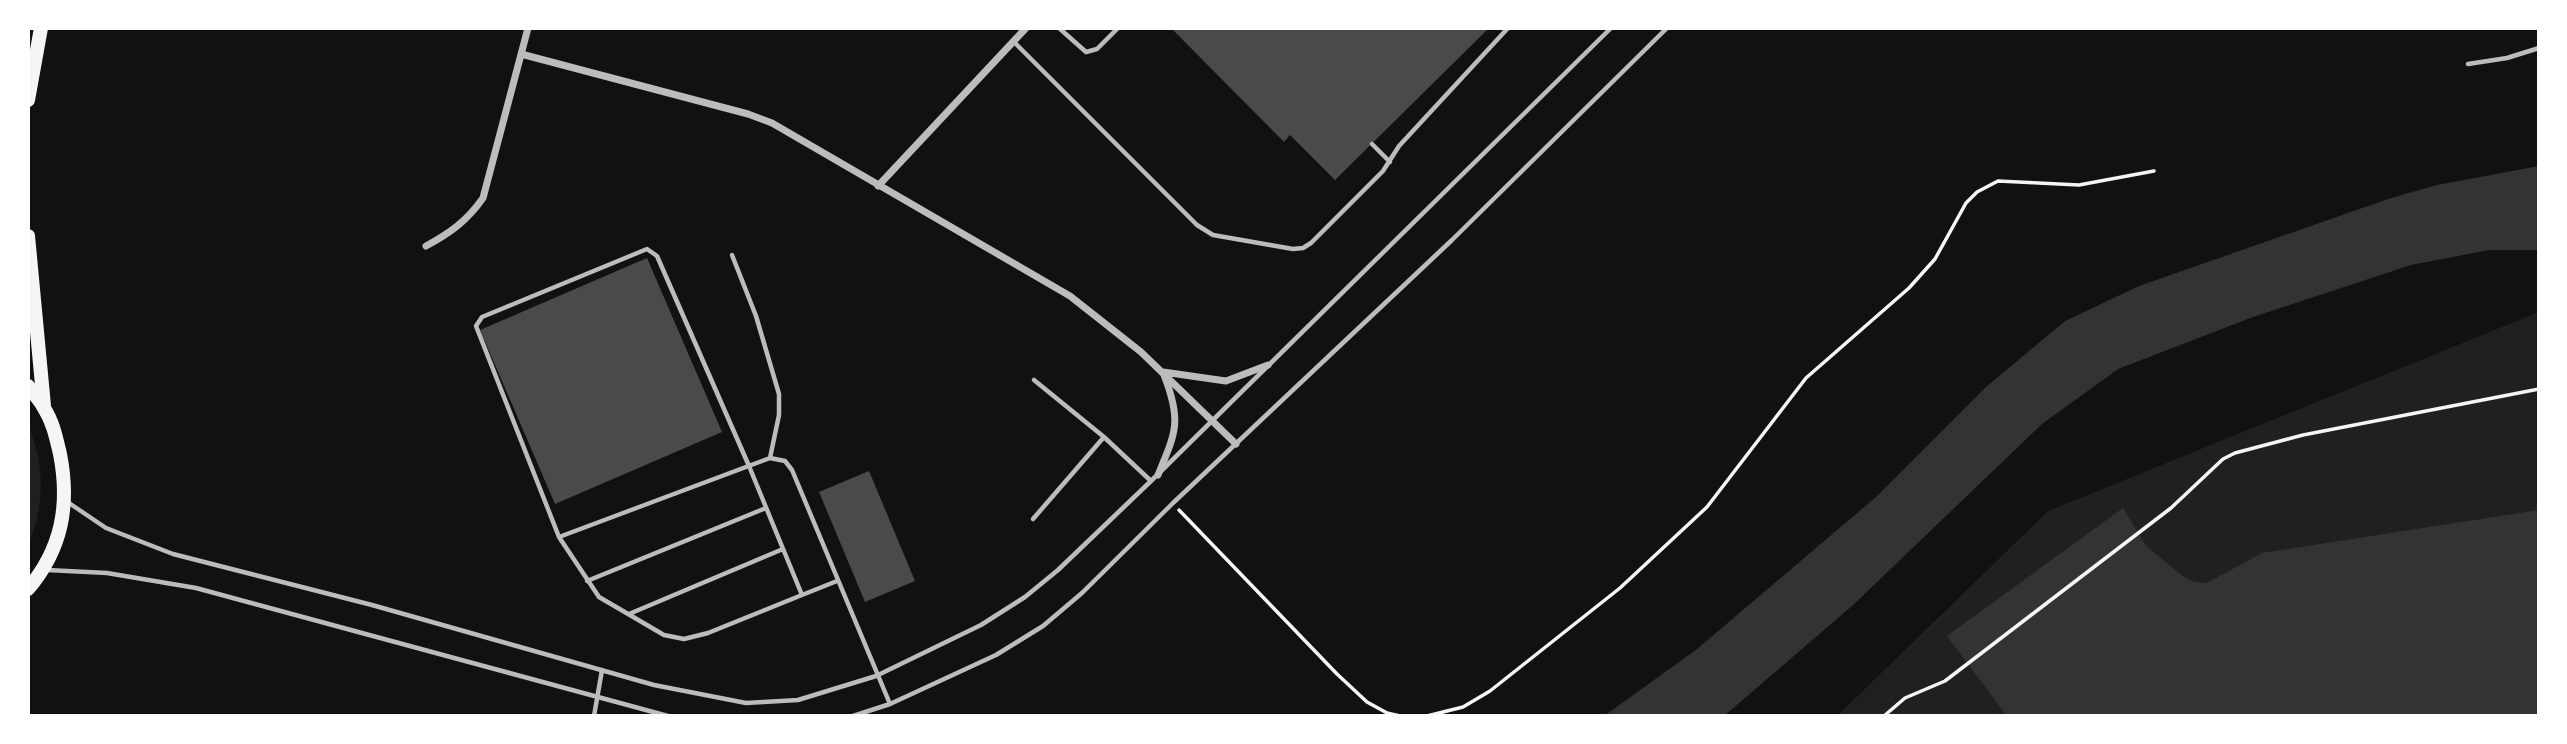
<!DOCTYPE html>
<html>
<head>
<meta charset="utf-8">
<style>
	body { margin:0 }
	#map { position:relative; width:2567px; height:744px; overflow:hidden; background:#111; font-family:"DM Sans",sans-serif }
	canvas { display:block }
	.frame { position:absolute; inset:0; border:30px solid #fff; pointer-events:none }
</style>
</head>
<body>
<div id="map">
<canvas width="2567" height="744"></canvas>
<div class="frame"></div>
</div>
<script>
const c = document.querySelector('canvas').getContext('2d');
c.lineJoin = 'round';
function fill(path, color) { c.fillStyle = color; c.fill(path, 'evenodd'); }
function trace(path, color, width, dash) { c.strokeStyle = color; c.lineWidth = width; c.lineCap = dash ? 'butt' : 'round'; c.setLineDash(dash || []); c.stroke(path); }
fill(new Path2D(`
	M2539,312v404h-702l211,-205z
	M28,426c18,39 16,81 0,120z`), '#202020');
fill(new Path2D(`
	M2539,166v84h-50l-78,15 -158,52 -135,52 -76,55 -190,182 -128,110h-120l93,-67 179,-152 110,-110 79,-66 74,-35 252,-88 46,-13z
	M2123,508l23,38 38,31 11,5 12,1 55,-30 277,-43v206h-532l-60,-80z`), '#333');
fill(new Path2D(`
	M1171,28h318l-154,152 -45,-45 -6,7z
	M647,258l75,174 -167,72 -75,-174z
	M869,471l46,110 -50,21 -46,-110z`), '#4a4a4a');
trace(new Path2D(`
	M1179,510l158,164 30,28 20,11 13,3
	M1427,716l36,-9 27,-16 130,-103 87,-81 99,-129 103,-90 26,-29 31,-56 11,-11 21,-11 81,4 75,-14
	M1884,716l21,-18 40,-17 226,-173 52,-49 12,-6 68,-18 236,-46`), '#f5f5f5', 3.5);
trace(new Path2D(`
	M1059,28l27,24 11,-3 21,-21
	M1014,42l183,183 16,10 80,14 10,-1 8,-5 72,-72 16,-25 109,-118
	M2468,64l39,-6 32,-10
	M1372,144l18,18
	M647,249l10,7 92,210 53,129 -94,38 -24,6 -20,-4 -65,-38 -40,-60 -83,-211 6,-9z
	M732,255l24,61 23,78v21l-9,43
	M1034,380l70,57 47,44
	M66,501l40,27 67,26 199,51 282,80 92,18 52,-3 78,-24 105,-51 44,-28 33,-27 93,-89 460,-453
	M1033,519l71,-82
	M559,537l211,-79 15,3 7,9 98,234
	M47,570l60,3 89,15 472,128
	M587,581l179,-73
	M802,595l35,-14
	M629,614l154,-65
	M594,716l8,-46
	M853,716l37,-12 106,-49 47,-29 39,-33 91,-90 279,-263 215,-212`), '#bcbcbc', 4.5);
trace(new Path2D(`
	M521,54l227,60 24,9 298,173 71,56 95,92
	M878,186l148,-158
	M426,246c24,-13 41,-25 57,-48l45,-170
	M1163,372l63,9 42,-16
	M1158,475c18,-43 24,-54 6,-100`), '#bcbcbc', 7);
trace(new Path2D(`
	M28,100l13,-72
	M28,236l16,170
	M28,386c5,7 12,14 16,22 9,14 12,29 16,46 10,51 2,95 -32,135`), '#f5f5f5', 14);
</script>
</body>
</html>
